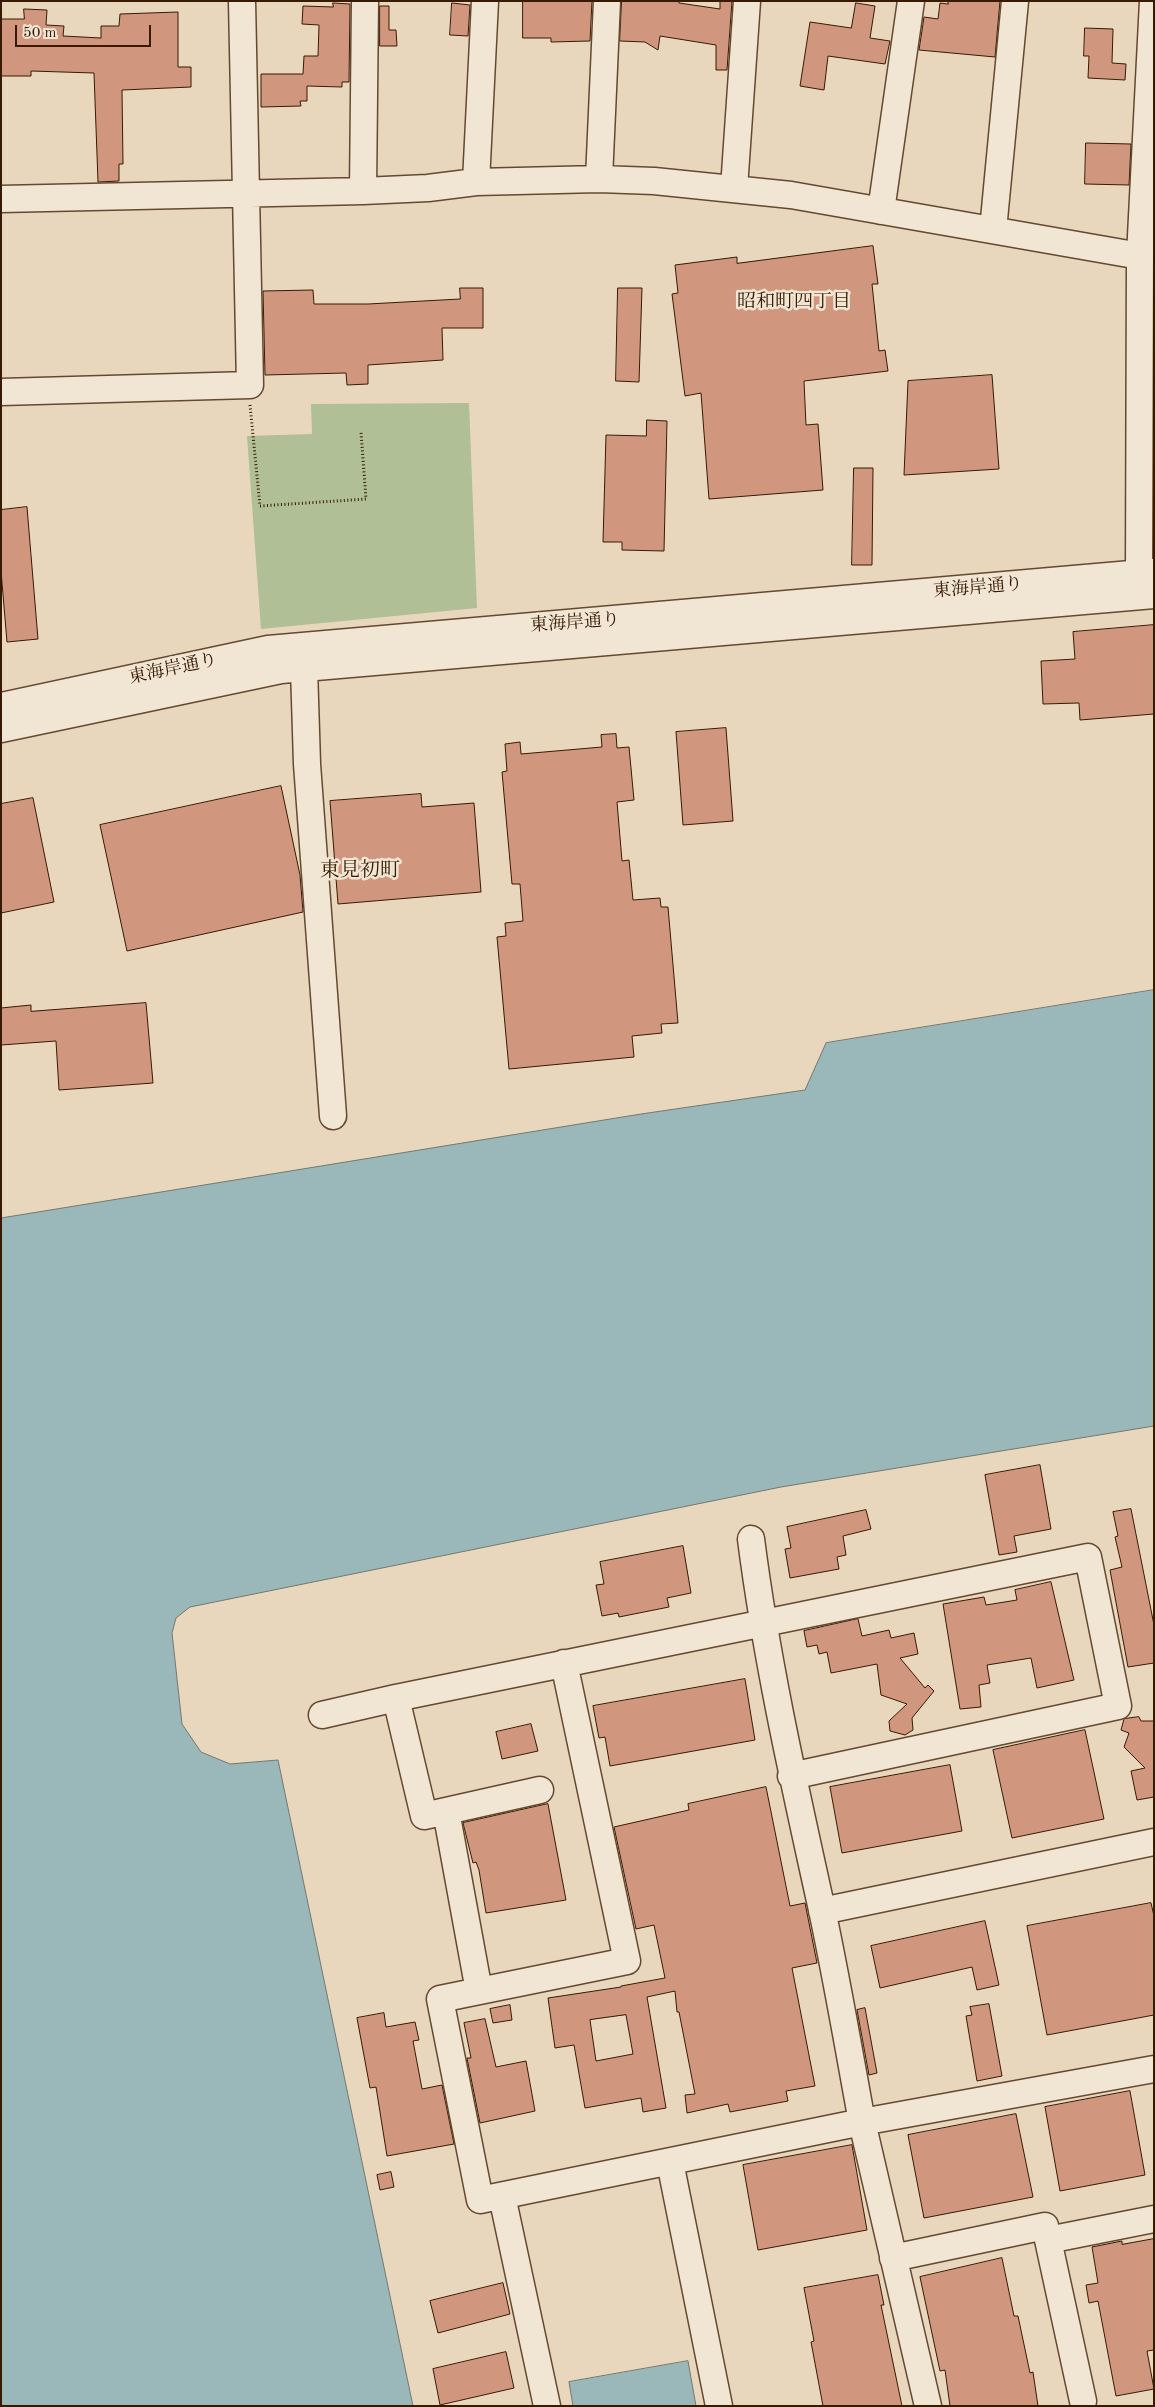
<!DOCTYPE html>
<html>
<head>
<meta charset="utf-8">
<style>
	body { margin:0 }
	#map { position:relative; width:1155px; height:2407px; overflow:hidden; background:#e9d7bd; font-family:"Old Standard TT",serif }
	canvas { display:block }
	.frame { position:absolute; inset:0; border:2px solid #371a01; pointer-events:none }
	.scale { position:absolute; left:15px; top:25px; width:136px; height:22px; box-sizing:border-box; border:2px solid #371a01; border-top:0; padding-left:6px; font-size:15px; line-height:18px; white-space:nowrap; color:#371a01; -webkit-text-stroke:4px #f1e5d4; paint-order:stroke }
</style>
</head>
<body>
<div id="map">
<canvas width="1155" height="2407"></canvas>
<div class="frame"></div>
<div class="scale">50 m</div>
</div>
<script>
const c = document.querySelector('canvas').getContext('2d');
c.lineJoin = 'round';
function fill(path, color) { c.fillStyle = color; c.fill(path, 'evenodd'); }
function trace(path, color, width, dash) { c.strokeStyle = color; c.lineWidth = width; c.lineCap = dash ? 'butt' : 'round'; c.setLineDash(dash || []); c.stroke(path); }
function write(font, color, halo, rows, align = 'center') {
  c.font = font + ' "Old Standard TT","Noto Serif JP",serif'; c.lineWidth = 5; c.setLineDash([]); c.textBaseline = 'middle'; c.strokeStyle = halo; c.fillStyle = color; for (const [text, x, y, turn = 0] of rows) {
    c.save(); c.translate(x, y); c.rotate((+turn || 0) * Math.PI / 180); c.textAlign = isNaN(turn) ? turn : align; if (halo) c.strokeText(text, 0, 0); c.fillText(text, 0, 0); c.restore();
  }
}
fill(new Path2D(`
	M469,403l8,205 -216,21 -14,-193 65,-2 -1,-30z`), '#b0bf96');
const water = new Path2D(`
	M1154,990v436l-373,61 -591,120 -14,11 -4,15 10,91 19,28 29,12 48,-4 135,646h-412v-1188l640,-104 164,-24 21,-47z
	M688,2361l8,45h-123l-4,-24z`);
fill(water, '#9ab7b9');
trace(water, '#72786f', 1);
const building = new Path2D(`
	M523,1h69l-2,40 -39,1v-4h-28z
	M622,1h57v2l41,6v-8h12l-5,69h-11v-25l-56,-9 -2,14 -13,-8 -25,-1z
	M948,1h52l-5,56 -76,-7 5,-33 14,2 2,-16 8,1z
	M333,3l17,1 -1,78h-7v5l-35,-1v15h-7l1,5 -40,1v-33h42l1,-18h14l1,-31 -17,-1 1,-18 30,1z
	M452,3l18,2 -2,31 -18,-1z
	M856,3l19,3 -5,32 20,3 -5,23 -57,-8 -4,34 -24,-4 10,-64 41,6z
	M380,6h9v24h7l1,16h-17z
	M24,9l23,1 -1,15 18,1 -1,10 38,2v-12h18l1,-12 58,-2v55h13v20l-69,3 1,74h-4v17l-21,1 -4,-109 -63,-2v5h-30v-57h23z
	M1085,28l28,1 -1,34 14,1 -1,16 -37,-2 1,-22h-5z
	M1086,143l45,1 -2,41 -44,-1z
	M873,246l5,38h-6l7,67 6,-1 3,21 -84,10 2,44 12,-1 5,66 -114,9 -8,-106 -16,3 -13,-102 6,-1 -3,-28 62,-8v6z
	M460,288h23v40h-41l1,32 -75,5v19l-21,1 -1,-12 -81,2 -2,-84 50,-1 1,14h54l92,-5z
	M618,288h24l-3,94 -23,-1z
	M992,375l7,94 -95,6 4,-94z
	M647,420l20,1 -3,130 -42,-1v-8h-19l3,-107 40,1z
	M854,468h19l-1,97h-20z
	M27,507l11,132 -31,3 -6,-71v-61z
	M1154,625v89l-74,6 -1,-17 -36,1 -2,-43 34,-2 -2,-27z
	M726,728l7,93 -50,4 -7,-93z
	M616,734l1,14 12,-1 5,53 -17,2 5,59 7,-1 4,40 27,-2 1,9h7l10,116 -17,1 1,9 -30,3 2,21 -125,12 -12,-132 9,-1 -1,-13 18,-2 -3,-37h-8l-10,-112 5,-1 -2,-27 15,-2 1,12 81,-7 -1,-12z
	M281,786l19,89 3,37 -176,39 -27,-126z
	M421,794l1,13 52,-4 7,89 -143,12 -8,-103z
	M33,798l21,104 -53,11v-109z
	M146,1003l7,80 -94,7 -3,-49 -55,4v-37l30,-3v6z
	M1040,1465l11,64 -37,7 3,16 -18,3 -14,-80z
	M1131,1509l23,116v38l-26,4 -18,-97 12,-3 -7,-30 3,-1 -5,-24z
	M866,1510l5,19 -28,7 3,19 -9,2 2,12 -49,9 -5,-29 6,-1 -4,-21z
	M683,1546l8,47 -24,5 2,9 -50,10 -1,-4 -16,3 -6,-31 8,-1 -4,-22z
	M1051,1582l23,98 -37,8 -6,-30 -44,7 3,18 -11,2 2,22 -21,2 -17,-105 41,-7 2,8 31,-5 -2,-10z
	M858,1619l4,17 27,-6 2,8 23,-5 4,21 -18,4 25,30 3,-3 6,6 -22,27 1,12 -8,5 -15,-4 -1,-10 18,-17 -26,-9 -4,-31 -46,9 -4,-21 -8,2 -2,-9 -10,2 -3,-16z
	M745,1679l10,61 -145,26 -5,-29 -6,1 -6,-32z
	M1139,1717l2,4h13v76l-17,3 -6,-29 14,-3 -21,-21 5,-14 -8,-3 3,-11z
	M531,1724l7,27 -36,8 -6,-27z
	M1085,1730l19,89 -92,19 -19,-88z
	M950,1765l12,66 -120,22 -12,-66z
	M766,1787l24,119 15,-3 12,60 -25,5 23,118 -29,5 2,10 -58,11 -2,-8 -41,9 -2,-18 10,-1 -16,-82h-2l-2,-21 -28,6 19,111 -23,4 -2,-14 -56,10 -11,-63 -19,3 -7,-50 73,-11v-1l44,-8 -11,-53 -18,4 -22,-102 75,-17 -1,-6zM626,2015l7,39 -37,7 -6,-41z
	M548,1804l18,96 -80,13 -7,-43 -3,-8 -3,1 -10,-40z
	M1151,1903l3,13v99l-107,20 -20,-109z
	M985,1921l14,64 -22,5 -5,-23 -92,21 -9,-42z
	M989,2004l13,72 -25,5 -11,-65 6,-1 -2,-8z
	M510,2005l2,15 -19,3 -3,-14z
	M865,2008l12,65 -8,2 -12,-65z
	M384,2013l2,14 29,-5 4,18 -6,1 9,48 20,-4 12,59 -67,12 -11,-69 -6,1 -13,-70z
	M485,2019l11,48 30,-6 9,50 -55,12 -13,-65h4l-7,-35z
	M1130,2091l15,84 -85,16 -15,-84z
	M1016,2114l17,83 -109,21 -16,-83z
	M852,2145l15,85 -109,20 -15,-85z
	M391,2172l3,15 -14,3 -3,-15z
	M1154,2239v111l-7,1 7,38 -38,7 -18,-95 -9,2 -3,-18 12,-2 -6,-36 30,-6v3z
	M1002,2258l12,58h4l12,57 3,-1 5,34h-88l-5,-36 -5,1 -20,-94z
	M878,2275l6,30h-3l21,101h-79l-12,-64 3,-1 -10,-53z
	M503,2283l7,31 -72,19 -8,-32z
	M506,2352l8,36 -74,17 -7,-36z`);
fill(building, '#d0967e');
trace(building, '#371a01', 1);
const minor = new Path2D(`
	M599,179l8,-178
	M476,182l9,-181
	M734,188l13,-187
	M363,191l2,-190
	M1,199l362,-8 65,-3 48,-6 123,-3 55,2 137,14 349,61
	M881,211l30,-210
	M993,230l22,-229
	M1,392l249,-7 -8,-384
	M1139,573l1,-317 13,-255
	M304,668l3,96 26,352
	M1,706l267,-57 886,-77
	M1,729l280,-59 873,-75
	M751,1539c16,125 44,248 71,371 15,70 27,141 40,212l292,-53
	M564,1663l63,298 -187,38 40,201 382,-78 66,284
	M396,1698l28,118 116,-26
	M322,1715l74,-17 692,-141 30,149 -327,70
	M446,1811l33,180
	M822,1911l332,-69
	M670,2162l49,244
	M502,2196l45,210
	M1048,2240l106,-21
	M893,2258l152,-32 38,175`);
trace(minor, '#644930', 29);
trace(new Path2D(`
	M250,405l10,101 106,-7 -5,-67`), '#371a01', 3, [1, 2.5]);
trace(minor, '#f1e5d4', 26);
write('18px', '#371a01', '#f1e5d4', [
	["東海岸通り",978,588,-5],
	["東海岸通り",575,623,-4],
	["東海岸通り",173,669,-12]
]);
write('19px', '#371a01', '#f1e5d4', [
	["昭和町四丁目",794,302]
]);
write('20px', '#371a01', '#f1e5d4', [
	["東見初町",360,871]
]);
</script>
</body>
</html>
